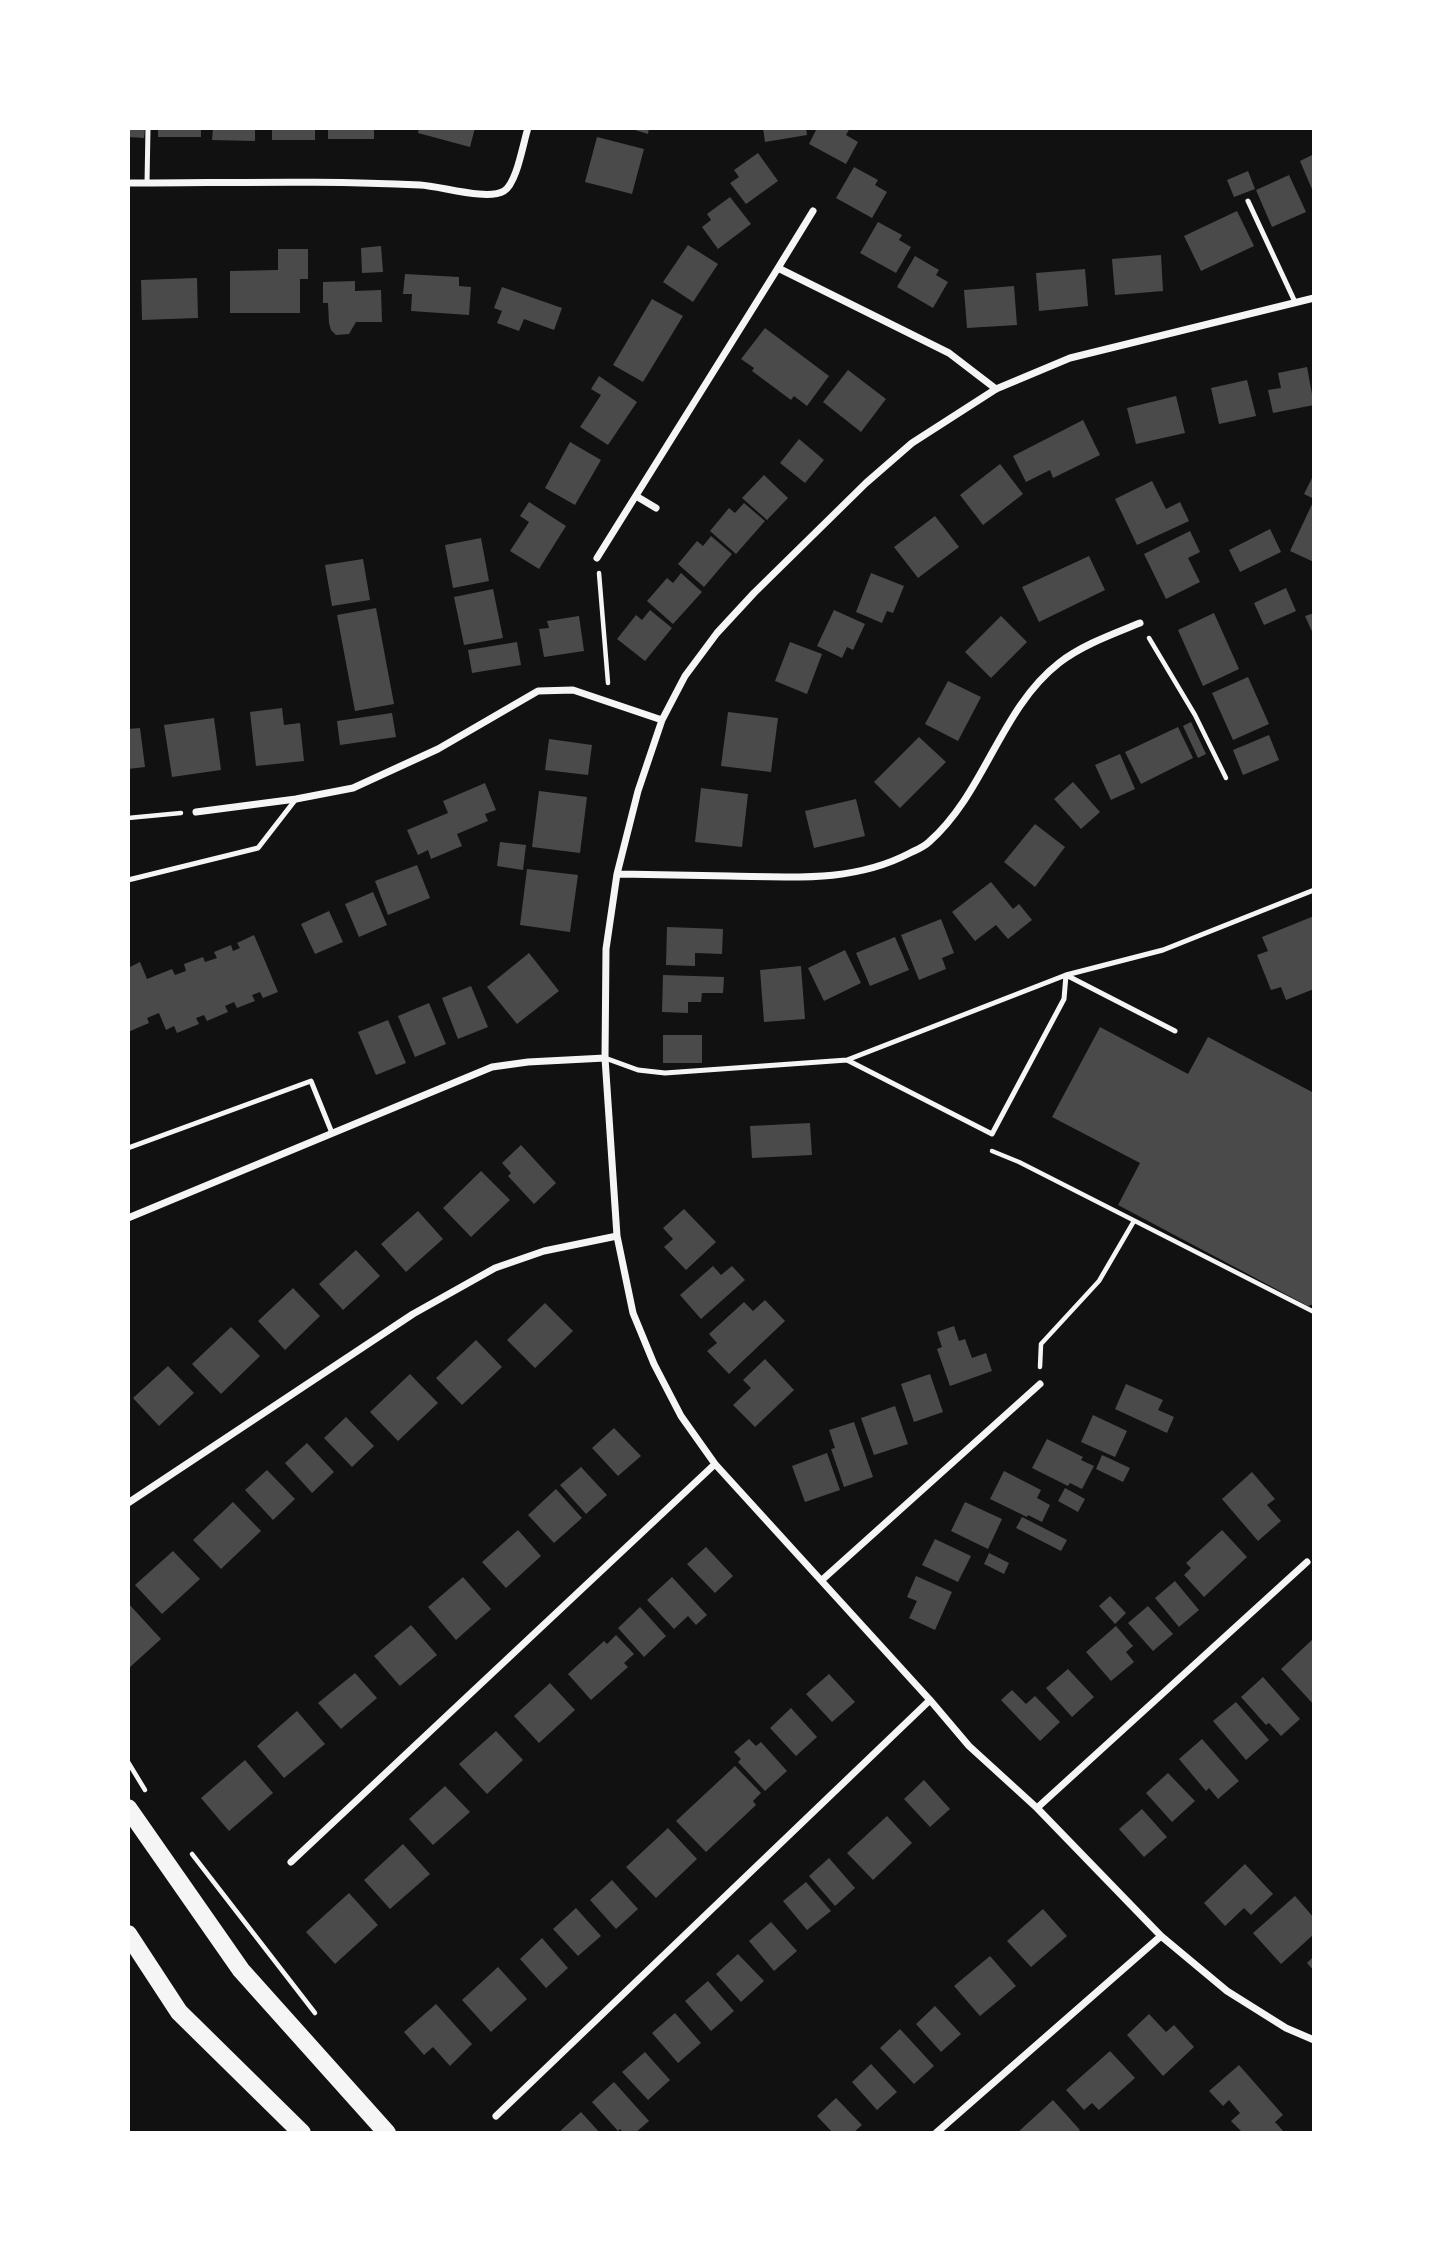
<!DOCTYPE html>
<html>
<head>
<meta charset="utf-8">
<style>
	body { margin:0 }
	#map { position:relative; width:1442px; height:2261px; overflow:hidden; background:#111; font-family:Rubik,sans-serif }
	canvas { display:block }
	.frame { position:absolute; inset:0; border:130px solid #fff; pointer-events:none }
</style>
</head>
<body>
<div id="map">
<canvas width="1442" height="2261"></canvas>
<div class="frame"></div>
</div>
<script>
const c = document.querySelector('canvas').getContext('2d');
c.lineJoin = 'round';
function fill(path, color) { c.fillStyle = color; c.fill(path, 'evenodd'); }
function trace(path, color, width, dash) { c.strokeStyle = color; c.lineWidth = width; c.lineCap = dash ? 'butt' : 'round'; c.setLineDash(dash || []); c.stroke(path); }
fill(new Path2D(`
	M128,128h17l-1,10 -16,-1z
	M158,128h43v9h-43z
	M213,128h42v13l-43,-1z
	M272,128h43v12h-43z
	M328,128h46v11h-46z
	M419,128h56l-5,19 -52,-14z
	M628,128h21l-1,6z
	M763,128h43l1,7 -42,7z
	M817,128h33l-4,7 12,7 -12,22 -37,-20z
	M597,137l47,12 -12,45 -47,-12z
	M758,153l20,28 -32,23 -16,-21 9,-6 -5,-7z
	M1314,154v40l-14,-33z
	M854,167l24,13 -3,5 12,7 -15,26 -36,-20z
	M1248,171l7,18 -21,8 -7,-17z
	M1289,175l17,37 -34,15 -16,-37z
	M730,197l21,27 -33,25 -16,-22 9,-7 -4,-6z
	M1237,211l17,35 -53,25 -17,-35z
	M878,222l24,13 -3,5 12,7 -15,26 -36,-20z
	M688,245l30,19 -25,38 -30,-20z
	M381,246l2,26 -21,1 -1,-25z
	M278,249h30v30h-8v34h-70v-42l48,-1z
	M1161,255l2,36 -48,4 -3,-36z
	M915,256l24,14 -3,5 12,7 -15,26 -36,-21z
	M1085,269l3,37 -49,5 -3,-38z
	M405,274l54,3v9l12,1 -2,28 -58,-4 1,-17h-9z
	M197,278l1,40 -56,2 -1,-40z
	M355,281v10l26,-1 1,32h-26l-7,12 -13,1 -5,-5 -2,-7 -1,-20h-5v-21z
	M1014,286l3,39 -50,3 -3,-38z
	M502,287l60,21 -8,22 -30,-11 -5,12 -22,-8 5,-12 -8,-3z
	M652,299l31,17 -40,66 -30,-17z
	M765,328l64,48 -22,30 -13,-10 -3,4 -39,-29 2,-3 -13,-9z
	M1307,367l7,38 -41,8 -5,-23 13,-2 -3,-15z
	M848,370l38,29 -25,33 -38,-30z
	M599,376l38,26 -29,43 -28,-18 21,-32 -10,-6z
	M1247,380l9,36 -37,8 -8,-36z
	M1176,396l9,37 -49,11 -9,-36z
	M1083,420l17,35 -47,23 -3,-8 -24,12 -13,-26z
	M799,439l25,21 -19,23 -25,-20z
	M570,442l31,18 -26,45 -30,-17z
	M1000,464l23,30 -40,31 -23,-30z
	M764,475l24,23 -21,22 -25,-22z
	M1312,478l2,1v20l-10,-5z
	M1152,481l14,28 14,-7 9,19 -52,24 -22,-46z
	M1314,500v62l-24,-11z
	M529,502l37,24 -27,43 -29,-18 19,-29 -9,-6z
	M744,503l21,18 -29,33 -26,-23 19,-23 6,5z
	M935,516l24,31 -41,31 -24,-31z
	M1270,529l11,23 -41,20 -11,-22z
	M1190,531l10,21 -12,6 12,24 -34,17 -22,-45z
	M711,536l21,18 -28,33 -26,-23 19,-23 6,5z
	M481,538l8,43 -36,7 -8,-43z
	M1089,556l16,34 -66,32 -17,-35z
	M363,559l7,41 -38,6 -7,-41z
	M681,573l21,19 -29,32 -26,-23 20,-23 6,5z
	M871,573l33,13 -11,27 -6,-2 -5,12 -26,-11z
	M1286,588l10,23 -32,14 -10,-22z
	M493,589l10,49 -39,7 -10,-48z
	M376,608l18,96 -39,7 -18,-96z
	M650,610l22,18 -27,33 -28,-22 19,-24 6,5z
	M834,610l31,14 -12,26 -6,-3 -5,11 -25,-12z
	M1214,613l25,56 -36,17 -25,-56z
	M1314,613v23l-9,-20z
	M579,616l5,35 -40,6 -5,-28 10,-1 -2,-7z
	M1001,616l26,26 -36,36 -26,-26z
	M517,642l4,23 -49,8 -4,-23z
	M790,642l32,12 -15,40 -32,-13z
	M1248,677l21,47 -36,16 -21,-47z
	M948,681l33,16 -23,44 -33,-17z
	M282,708l2,17 16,-2 4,38 -48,5 -6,-54z
	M728,712l50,6 -7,54 -50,-6z
	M392,713l4,24 -56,8 -3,-24z
	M214,718l7,52 -49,7 -8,-52z
	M1191,722l15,32 -8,4 -15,-32z
	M1178,727l15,31 -52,26 -16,-32z
	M140,728l5,39 -17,2v-40z
	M1269,735l10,25 -36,15 -10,-25z
	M919,737l27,25 -46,46 -26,-26z
	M549,739l43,6 -4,30 -43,-5z
	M1120,754l15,35 -24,11 -16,-35z
	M1073,782l27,30 -19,17 -27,-30z
	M485,783l11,27 -11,4 3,7 -31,13 5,12 -31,13 -3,-9 -10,5 -11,-25 41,-17 -5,-12z
	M701,788l47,6 -6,53 -47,-5z
	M539,791l48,6 -7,56 -48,-6z
	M856,799l9,37 -51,12 -9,-37z
	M1035,824l30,23 -30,40 -31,-25z
	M500,842l26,3 -3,25 -26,-4z
	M417,865l13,33 -42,17 -13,-34z
	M527,869l51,6 -8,57 -50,-7z
	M991,882l22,27 6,-5 13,16 -24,19 -12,-14 -21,16 -23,-29z
	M373,892l14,33 -28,12 -14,-33z
	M329,911l14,31 -28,12 -14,-30z
	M1314,916v73l-28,11 -5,-13 -10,3 -14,-35 11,-4 -6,-14z
	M941,919l13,34 -12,5 4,11 -27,11 -18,-45z
	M667,927l56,2 -1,25 -27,-1v13l-29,-1z
	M254,935l24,57 -15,6 -3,-6 -8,3 3,6 -18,7 -3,-6 -9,4 3,6 -21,9 -3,-6 -8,3 3,6 -22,9 -3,-7 -8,4 -7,-17 -12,5 2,5 -21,9v-64l12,-6 7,17 25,-10 3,6 11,-4 -2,-7 19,-7 2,5 12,-4 -3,-6 17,-7 2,6 7,-3 -3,-5z
	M895,937l14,33 -39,16 -14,-33z
	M845,950l16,33 -37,18 -16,-33z
	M529,953l30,38 -42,33 -30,-37z
	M801,966l4,53 -41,3 -4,-52z
	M663,975l61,2 -1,16h-21l-1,9h-13v11l-26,-1z
	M471,986l17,41 -30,12 -16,-41z
	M429,1003l17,41 -31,13 -17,-41z
	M388,1020l18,43 -30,12 -18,-43z
	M1100,1027l88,47 20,-37 106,56v211l-6,2 -190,-101 22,-42 -88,-46z
	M663,1035h39v28h-39z
	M810,1123l2,32 -60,3 -2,-32z
	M521,1145l35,38 -22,21 -26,-28 3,-3 -9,-10z
	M481,1171l29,29 -39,37 -28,-29z
	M684,1209l32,33 -30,28 -22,-23 9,-8 -10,-11z
	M418,1211l25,28 -37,33 -25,-28z
	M356,1250l24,26 -37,34 -24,-26z
	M713,1266l8,9 11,-9 13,14 -44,39 -21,-24z
	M293,1288l27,28 -35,34 -27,-29z
	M765,1300l20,21 -56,53 -22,-23 10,-8 -8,-9 35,-32 9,9z
	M545,1303l28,28 -38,37 -28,-28z
	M954,1326l5,15 6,-2 7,19 14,-5 6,18 -42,15 -13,-37 5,-2 -5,-15z
	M231,1327l29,29 -39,38 -29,-30z
	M476,1340l26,27 -40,38 -26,-27z
	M765,1359l29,31 -39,37 -22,-22 18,-17 -8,-8z
	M168,1366l26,27 -35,33 -26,-28z
	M410,1374l28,29 -40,38 -28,-29z
	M930,1374l13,38 -29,10 -13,-38z
	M1126,1384l37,16 -5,10 16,7 -7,16 -52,-24z
	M895,1406l13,38 -34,11 -13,-37z
	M1093,1415l34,16 -12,26 -34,-15z
	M346,1417l28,29 -22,21 -28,-29z
	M854,1422l19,55 -29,10 -13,-38 4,-1 -6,-18z
	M614,1428l27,28 -23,20 -26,-28z
	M1047,1439l36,18 -2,3 13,6 -12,23 -12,-6 -2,3 -36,-18z
	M307,1443l27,29 -22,21 -27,-30z
	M827,1453l13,37 -35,12 -13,-36z
	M1102,1455l28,13 -7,14 -27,-13z
	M581,1467l26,28 -21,19 -26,-29z
	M267,1470l28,29 -22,21 -28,-30z
	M1004,1471l37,19 -4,8 13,7 -8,17 -14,-7 -1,2 -37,-18z
	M1252,1472l23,27 -8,6 14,16 -23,20 -36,-42z
	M1065,1488l20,11 -7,13 -20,-11z
	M556,1489l26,29 -28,25 -26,-28z
	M233,1502l28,29 -40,38 -28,-29z
	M965,1502l37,17 -14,30 -37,-18z
	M1022,1517l45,23 -6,11 -45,-23z
	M518,1530l23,26 -35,32 -24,-26z
	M1222,1530l25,27 -43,40 -20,-22 7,-7 -5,-5z
	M935,1539l36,17 -13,26 -36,-17z
	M706,1547l27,29 -18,17 -28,-29z
	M173,1551l27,28 -38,35 -27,-29z
	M989,1553l20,10 -5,11 -20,-10z
	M916,1576l36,16 -17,38 -26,-12 8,-17 -10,-4z
	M463,1577l28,32 -35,31 -28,-33z
	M672,1577l35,38 -11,10 -8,-9 -14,13 -27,-29z
	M1175,1581l24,29 -20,17 -24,-29z
	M1110,1596l16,17 -11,11 -16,-18z
	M128,1603l33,36 -32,29 -1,-2z
	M1148,1606l25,28 -20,17 -25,-28z
	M640,1607l26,29 -22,21 -26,-29z
	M411,1625l26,30 -37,31 -26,-30z
	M1116,1626l17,20 -7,6 8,10 -23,19 -25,-29z
	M616,1635l18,19 -10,9 4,4 -37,33 -23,-26 36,-33 3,3z
	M1314,1638v67l-33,-36z
	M1068,1669l26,28 -22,20 -26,-29z
	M355,1673l22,25 -36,31 -23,-26z
	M829,1674l26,28 -23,20 -26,-28z
	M1263,1677l37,42 -19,17 -12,-13 -3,2 -25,-28z
	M550,1683l25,27 -36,33 -25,-27z
	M1012,1690l14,14 9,-8 25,26 -20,19 -39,-41z
	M1236,1702l33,38 -23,20 -33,-39z
	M791,1708l26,29 -21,19 -26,-28z
	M297,1711l28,33 -41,34 -27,-32z
	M496,1731l27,29 -36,34 -28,-30z
	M749,1739l7,7 5,-4 26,29 -22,20 -27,-29 3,-3 -7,-7z
	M1202,1739l37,42 -21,18 -9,-11 -3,3 -27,-32z
	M245,1760l28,33 -44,38 -28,-33z
	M735,1766l26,27 -8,8 3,4 -50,47 -30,-31z
	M1168,1773l27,28 -23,21 -26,-29z
	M924,1780l26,29 -20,18 -26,-28z
	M445,1786l25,26 -37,33 -24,-26z
	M1142,1809l25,28 -23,20 -25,-28z
	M887,1816l25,27 -39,37 -26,-27z
	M668,1828l29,31 -41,39 -30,-31z
	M403,1844l27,30 -40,35 -26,-29z
	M829,1858l26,30 -20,18 -26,-30z
	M1245,1864l28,30 -22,21 -7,-7 -19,18 -21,-23z
	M612,1880l26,29 -22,20 -26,-29z
	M806,1882l25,29 -24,19 -24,-29z
	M349,1893l29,32 -43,39 -29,-32z
	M1295,1896l19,22v16l-33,30 -28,-31z
	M576,1908l25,28 -23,20 -25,-27z
	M1043,1909l24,27 -36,31 -24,-26z
	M771,1922l26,29 -23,20 -25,-30z
	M542,1938l26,30 -22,20 -26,-29z
	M738,1954l26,27 -23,21 -25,-28z
	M990,1956l26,30 -36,30 -26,-30z
	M1314,1956v15l-7,-8z
	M498,1967l29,32 -36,33 -29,-32z
	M708,1981l26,30 -23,20 -26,-30z
	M436,2004l36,40 -22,22 -17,-19 -9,8 -20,-23z
	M935,2006l26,28 -20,18 -25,-28z
	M675,2013l26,30 -23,20 -26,-30z
	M1149,2014l17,18 8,-7 20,22 -31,29 -36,-41z
	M900,2029l34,37 -20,18 -34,-36z
	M1110,2051l25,27 -36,32 -7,-7 -8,7 -18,-20z
	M645,2052l25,28 -22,20 -26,-28z
	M871,2064l26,28 -20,18 -25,-28z
	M1239,2065l44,50 -8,7 10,11h-42l-12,-12 9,-8 -11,-13 -6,6 -14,-15z
	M614,2082l35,39 -14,12h-11l-4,-4 -2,2 -26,-29z
	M836,2098l26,27 -9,8h-20l-16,-17z
	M1053,2100l27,30 -4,3h-59z
	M581,2112l19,21h-42z`), '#4a4a4a');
trace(new Path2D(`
	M599,573l9,110
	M1149,638l46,77 31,63
	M128,818l53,-5
	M992,1151l27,11 295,150
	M1040,1367l1,-23 58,-63 35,-60
	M128,1762l17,28
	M192,1854l123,159`), '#f5f5f5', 4.5);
trace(new Path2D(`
	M147,183l1,-55
	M1248,201l47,101
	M128,880l130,-32 38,-49
	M1066,975l97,-25 151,-60
	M1066,975l109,56
	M605,1058l33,12 27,3 182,-13 219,-85 -2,24 -72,135 -145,-74
	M128,1148l183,-67 21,52`), '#f5f5f5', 5);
trace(new Path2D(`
	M128,183c97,0 195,-3 292,2 21,1 67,16 84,6 13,-8 19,-48 24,-63
	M778,268l35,-57
	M1314,298l-244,60 -74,31 -84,54 -46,40 -112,110 -37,40 -32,43 -23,44 -24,71 -21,83 -11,75 -1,109 12,178 16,77 21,51 27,52 34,48 215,236 39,46 68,62 124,128 66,55 59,37 28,12
	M636,496l20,12
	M597,558l181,-290 171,85 47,36
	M196,812l100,-13 57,-11 85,-39 100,-58 35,-1 89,30
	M617,874c37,1 74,1 112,2 62,1 124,7 181,-23 6,-3 14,-6 19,-11 56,-49 71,-133 130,-179 23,-18 54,-29 81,-40
	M128,1218l364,-151 36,-5 77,-4
	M128,1503l285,-189 82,-46 49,-17 73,-15
	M822,1580l218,-196
	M1037,1808l270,-246
	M291,1862l424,-398
	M496,2116l434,-416
	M936,2133l225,-197`), '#f5f5f5', 7);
trace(new Path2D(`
	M128,1808l113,162 146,163
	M128,1934l51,78 123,121`), '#f5f5f5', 18);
</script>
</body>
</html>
